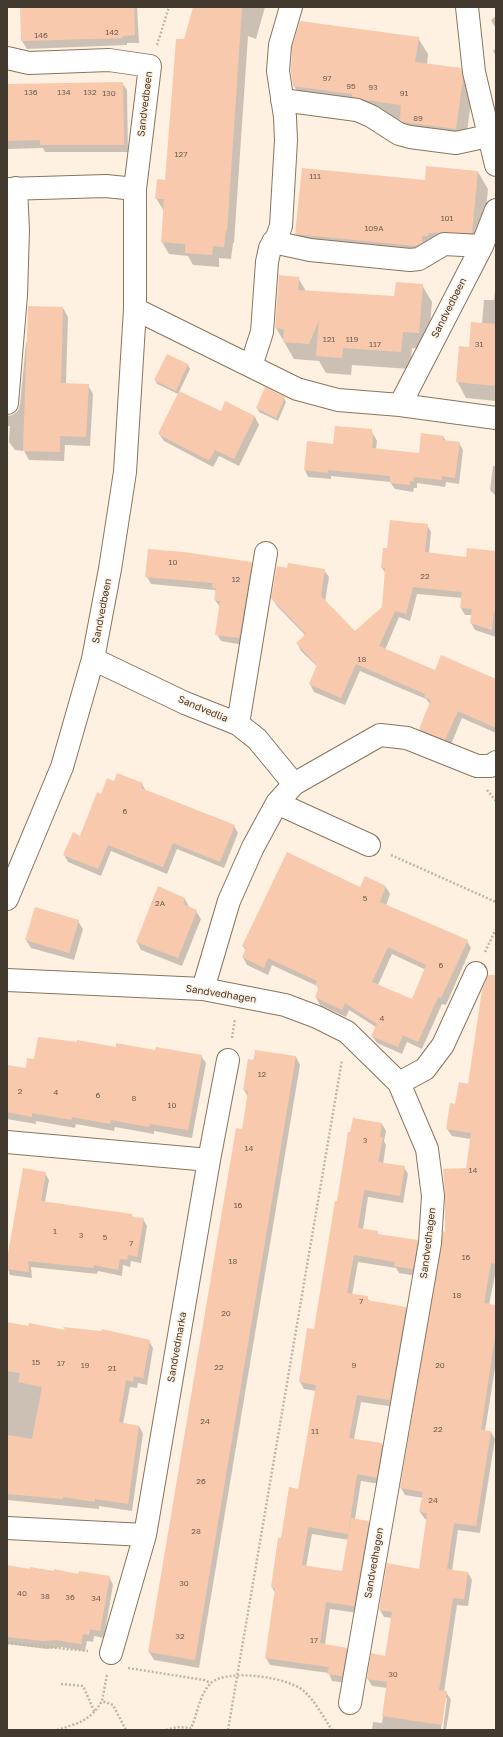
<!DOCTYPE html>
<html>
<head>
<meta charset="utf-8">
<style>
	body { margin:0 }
	#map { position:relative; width:503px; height:1737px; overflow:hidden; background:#fff1e1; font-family:"Golos Text",sans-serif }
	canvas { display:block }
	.frame { position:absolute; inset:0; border:8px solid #42392f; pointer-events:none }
</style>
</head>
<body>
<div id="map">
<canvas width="503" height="1737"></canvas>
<div class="frame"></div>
</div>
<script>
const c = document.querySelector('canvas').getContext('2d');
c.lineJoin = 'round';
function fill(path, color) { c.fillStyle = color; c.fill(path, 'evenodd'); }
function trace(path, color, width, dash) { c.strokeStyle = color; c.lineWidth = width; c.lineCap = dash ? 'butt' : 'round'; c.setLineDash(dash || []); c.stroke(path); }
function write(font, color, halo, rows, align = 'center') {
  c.font = font + ' "Golos Text",sans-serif'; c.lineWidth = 3; c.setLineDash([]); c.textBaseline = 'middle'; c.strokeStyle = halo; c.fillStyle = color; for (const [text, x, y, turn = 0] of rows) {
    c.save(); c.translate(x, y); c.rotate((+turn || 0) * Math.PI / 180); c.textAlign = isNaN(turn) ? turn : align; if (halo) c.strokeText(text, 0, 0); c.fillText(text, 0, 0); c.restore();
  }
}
fill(new Path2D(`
	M21,7h116l2,36h-12v2l-100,4 -5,-8z
	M194,7h71l-9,32 -8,-3 -14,207h-1l-2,16 -12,-1v9l-26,-2 -5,-9 -19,-2 -7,-12 2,-31 -8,-13 10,-17 19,-141z
	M496,16v13l-5,-9z
	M418,38l10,16 -1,11 33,4 10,17 2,9 -7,51 -55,-10 -9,-16 -97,-18 -10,-16z
	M496,48v8l-3,-5z
	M122,83l5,7 1,62h-83l-2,-4 -36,1v-64z
	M478,172l10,17 -6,60 -176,1 -10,-16 130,-53z
	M280,276l18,2 8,13 89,6 27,-12 10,17 -4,48 -16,-2 -2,21 -58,-4 -1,10 -25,-2 -7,-12 -25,-2 -18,-31z
	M496,282v119l-30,-3 -9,-17 25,-57 2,-24h10z
	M63,308l5,9 -2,67 22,1 5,9 -3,52 -25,-1 -1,16 -35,-1 -5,-9 -9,-1 -6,-8 1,-16h-3v-10l5,-1 6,-4 2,-7 6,-61z
	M167,355l21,10 2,4 -11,23 42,20 5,-9 29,14 4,8 -20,41 -20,-10 -6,11 -49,-26 -5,-7 19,-40 -21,-10 -2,-4z
	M284,398l2,4 -8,19 -19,-9 -2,-4z
	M371,430l6,11 -1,8 44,6 23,-19 3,5 13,2 4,7 -4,34 -13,-2 -1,5 -28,-4v5h-3l-1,4 -18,-3 -5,-7 -59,-6v3l-23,-2 -3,-7 29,-25z
	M493,466h3v30l-6,-6z
	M427,525l4,7 -2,22 38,4 29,-6v85l-21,-7 -4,-7 1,-8h-7l-4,-7 1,-10 -45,-4 -7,27 -11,-4 -14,33 51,21 60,9v53l-34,-15 -12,29 -26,-10 -4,-8 10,-25 -4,-5 -66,-28 -15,34 -31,-13 -4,-8 8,-17 -17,-16 -4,-8 8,-8 -28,-29 -5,-8 16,-29 36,1 5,7 -4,25 30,31 28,-26 3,-33 -4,-6 6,-19z
	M251,563l4,7 -12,75 -22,-4 -4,-7 3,-27 -5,-7 1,-8 -1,-2 -64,-6 -4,-7z
	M114,782l28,2 4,7 88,35 4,7 -14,35 -47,-19 -10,25 -56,-23 -10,25 -33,-14 -4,-7 17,-18 20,-42z
	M386,887l4,7 -4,12 81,35 4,7 -25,57 -4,-1 -20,45 -15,-7 -5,12 -25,-11 -5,-7 4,-9 -27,-17 -3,7 -26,-12 -4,-8 3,-7 -2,-4 -45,-21 -4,10 -21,-10 -4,-8 3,-6 -3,-5 118,-57zM392,954l34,16 -13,31 -35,-16z
	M185,899l4,8 7,4 5,8 -19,47 -41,-16 -4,-8z
	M78,921l5,8 -9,31 -43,-12 -5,-8z
	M496,1009v261l-7,35 7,1v56l-11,69 6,1 4,7 -15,94 -22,-3 -6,41 16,2 4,7 -4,26 -11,-1 -13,87h2l5,8 -5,30h-3l4,-32h-2l-4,32h1h-70l1,-8 9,1 5,-35 -15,-2 -4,-7 4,-25 14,3 6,-39 -8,-1 -4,-7 40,-39 8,-52h-3l-5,-7 3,-14 -18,-3 -4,-7 45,-255 21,-64 4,-30 -19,-3 -5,-7 9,-24 13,-20z
	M117,1048l84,8 5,7 -14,75 -38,-7v3l-39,-7 -1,4 -38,-7 -1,4 -39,-7v3l-29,-5v-53l20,4 8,-10z
	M256,1051l40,6 4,8 -101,603 -45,-8 -5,-8 94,-522 5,-33 -4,-7z
	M382,1124l4,7 -2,10 2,4 -3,19 21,3 4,7 -5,29 -35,-6 -5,33 14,2 2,3 38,6 4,7 -5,28 -17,-3 -3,-5 -38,-6 -6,33 15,2 2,4 37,7 4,7 -16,92 -33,-5 -7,37 28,5 4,7 -6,33 -19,-3 -6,38 13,3 4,7 -14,84 -28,-4 -5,36 21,4 4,7 -4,27 -14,-2 -3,-8 -59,-8 -4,-7 9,-65 -3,-6 10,-48 17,-49 17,-99 -12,-2 -4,-7 15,-52 23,-128zM312,1534l37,6 -6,32 -37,-5z
	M45,1173l4,7 -4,22 87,13 1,3 10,1 4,7 -6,37 -10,-2 -1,6 -7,-2 -1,11 -24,-5 -1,3 -66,-7 1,11 -22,-3 -3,-10z
	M7,1323l22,4 120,14 4,7 -6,37 -9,-2 -1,5 -7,-1 -7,37 16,2 4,8 -11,77 -33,-5v3l-92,-9z
	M7,1567l102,10 4,8 -9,53 -10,-2 -1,6 -6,-1 -2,10 -24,-4 -14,2 -40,-5z`), '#0003');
fill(new Path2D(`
	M20,7h114l1,28 -12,1v2l-102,3z
	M193,7h49l-15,224 -1,-1 -2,17 -11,-1 -1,9 -27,-2v-9l-24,-2 3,-43h-9l2,-20 8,1 11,-141h8z
	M300,21l119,16 -4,25 46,6 2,10 -7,51 -53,-7 -3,-2 1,-15 -35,-5 -14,-3v-3l-59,-8 -2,-15 1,-24z
	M123,82l1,63h-84v-5l-33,1v-57z
	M426,166l52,5 -6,62h-44v3h-6v7l-6,3 -121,-12 7,-66 123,12z
	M279,275l20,2 -1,13 96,6 2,-14 27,2 -4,49 -16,-1 -2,20 -58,-4 -1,10 -26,-2 3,-36 -10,24 -26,-2 1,-13 -9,-1z
	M28,306l35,1 -2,76 28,1 -3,53 -26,-1v16l-37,-1z
	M471,322l25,2v62l-40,-4 3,-36 10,1z
	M167,354l21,10 -12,27 -22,-11z
	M265,387l20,10 -9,21 -20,-10z
	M179,391l42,20 4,-10 30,15 -21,43 -19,-9 -5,9 -2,1 -50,-26z
	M335,426l37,3v5h1l-1,14 47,5 2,-20 23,3 -1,4 17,2 -5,36 -13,-2v4l-28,-3 -1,5 -3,-1v4l-20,-2v-7l-62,-6v3l-24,-3 3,-29 26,3z
	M390,520l38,4 -3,28 41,5 1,-9 29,3v61l-2,-1 -2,19 -22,-7 2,-14 -12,-1 2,-16 -49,-5 -7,27 -11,-3 -16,35 56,24 6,-15 55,24v49l-38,-17 -13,29 -26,-11 12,-29 -7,-3 1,-3 -69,-30 -15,34 -32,-14 8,-19 -21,-22 10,-9 -35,-36 6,-32 10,2 1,-5 37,6 -4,27 34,35 27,-24 3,-39h-4l2,-20h4z
	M148,549l36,3 68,10 -13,76 -24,-3 5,-34 -6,-1 2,-12h-4l1,-5 -68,-6z
	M117,773l26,10 -2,5 94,37 -15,37 -47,-19 -10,24 -55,-22 -10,24 -35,-14 10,-23 7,4 17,-44 4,2 6,-16 7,3z
	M287,852l73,35 5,-11 21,10 -6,16 88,38 -27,58 -3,-1 -20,45 -15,-7 -5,12 -27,-11 6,-12 -32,-21 -3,7 -27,-13 4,-10 -4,-2 2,-4 -49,-23 -4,10 -22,-11 4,-9 -4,-2zM388,947l38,18 -14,34 -40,-17z
	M158,886l27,12 -2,6 14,6 -19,48 -42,-16z
	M35,907l44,13 -10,33 -44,-13z
	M488,975h8v289l-5,-1 -7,40 12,2v24l-15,101 10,1 -15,95 -22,-3 -7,46 21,3 -4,27 -11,-1 -14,92 8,1 -5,34 -60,-9 5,-34 -20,-3 4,-26 14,3 7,-44 -13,-2 8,-47 32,6 8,-56 -8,-1 4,-20 -23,-4 43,-257 2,1v-35l-2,-28 23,-1 5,-35 -25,-4 4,-26 5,1 4,-22 9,2 14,-94z
	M38,1037l39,5v-2l39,7v-4l39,7 1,-3 46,8 -14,75 -38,-6 -1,3 -38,-7 -1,4 -38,-7 -1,3 -39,-7v4l-25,-5v-47l19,3 1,-10 7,1z
	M255,1050l41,6 -101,604 -47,-8 88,-524 6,1 6,-38 -5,-1 5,-31 6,1z
	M353,1118l29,5 -2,14h3l-5,25 27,4 -5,30 -36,-6 -6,38 20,3v3l40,6 -5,29 -19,-3 1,-4 -41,-7 -7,38 21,3 -1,4 39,7 -16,93 -33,-5 -8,43 33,5 -5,35 -20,-4 -9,60 -40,-7 -6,38 40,6 9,-53 18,3 -15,85 -28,-4 -6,41 27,5 -5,28 -15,-2 2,-7 -64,-9 10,-70 -4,-1 7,-49h3l8,-51 9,2 18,-104 -17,-3 8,-54 7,1 21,-128h2l11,-69h2z
	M23,1168l23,4 -5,29 91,13v3l12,1 -7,39 -9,-2 -1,5 -7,-1 -2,11 -24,-5v3l-66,-7 1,11 -22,-3v-10z
	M7,1322l21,4 1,-3 36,7 -2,-3 38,4 1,-2 48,11 -7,38 -9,-2 -1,6 -7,-2 -7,42 20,4 -11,78 -33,-5v3l-32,-5v2l-56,-5v-59l25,4 10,-52 -24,-5 2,-9 -13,-2z
	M7,1565l23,4v-2l24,4v-2l24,5 1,-3 31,5 -10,55 -10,-2 -1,6 -6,-1 -2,10 -25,-4 -13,1 -36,-4z`), '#f9c9ae');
const minor = new Path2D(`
	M467,7l7,65 22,93
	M7,58l22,5 80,-3 41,6 -15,123v120l-10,163 -15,97 -17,90 -31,108 -55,132
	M282,100l75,10 14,6 28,18 11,3 46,6 32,-7
	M7,189l99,-3 29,3
	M273,242l37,8 100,10 9,-1 25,-15 38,2
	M135,309l162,80 41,11 62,5 96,13
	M251,366l11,-34 5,-70 3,-14 7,-11 4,-11 5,-86 -1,-23 -7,-46 2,-26 11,-38
	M7,403l9,-108 2,-65 -2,-42
	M400,405l82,-159 14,-36
	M93,659l92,44 53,21 19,15 37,45
	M238,724l28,-171
	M277,803l92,42
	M7,980l196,9 82,16 32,12 30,15 52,51 28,66 6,47 -3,47 -80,460
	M203,989l26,-88 24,-54 24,-44 17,-19 86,-49 27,3 70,28h14l5,-4
	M399,1083l26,-14 18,-24 33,-72
	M7,1142l202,18
	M7,1528l138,7
	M111,1653l34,-118 64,-375 19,-100`);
trace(minor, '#89745d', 24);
trace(new Path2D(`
	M157,45l12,-38
	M487,790l9,11
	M391,855l105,47
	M485,952l11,-23
	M232,1038l3,-19
	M7,1643l81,8
	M128,1668l76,12 7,3
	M107,1675l-5,26 11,4 13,25
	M61,1684l22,2 12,27
	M57,1730c22,-7 33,-9 45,-29
	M166,1730l11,-3 14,1
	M190,1730c8,-15 8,-34 21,-47 16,-15 81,-6 95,10 10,10 18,25 26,37
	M228,1730l114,-670`), '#c1b5a7', 2.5, [2, 2]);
trace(minor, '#fff', 22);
write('8px', '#705d4f', null, [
	["142",112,32],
	["146",41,35],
	["97",327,78],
	["95",351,86],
	["93",373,87],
	["136",31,92],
	["134",64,92],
	["132",90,92],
	["130",109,93],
	["91",404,93],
	["89",418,118],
	["127",181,154],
	["111",315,176],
	["101",447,218],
	["109A",374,228],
	["121",329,339],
	["119",352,339],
	["117",375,344],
	["31",479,344],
	["10",173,562],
	["22",425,576],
	["12",236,579],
	["18",362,659],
	["6",125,811],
	["5",365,898],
	["2A",160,903],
	["6",441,965],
	["4",382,1018],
	["12",262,1074],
	["2",20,1091],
	["4",56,1092],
	["6",98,1095],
	["8",134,1098],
	["10",172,1105],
	["3",365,1140],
	["14",249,1148],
	["14",473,1170],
	["16",238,1205],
	["1",55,1231],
	["3",81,1235],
	["5",105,1237],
	["7",131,1243],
	["16",466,1257],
	["18",233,1261],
	["18",457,1295],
	["7",361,1301],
	["20",226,1313],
	["15",36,1362],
	["17",61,1363],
	["19",85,1365],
	["9",354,1365],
	["20",440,1365],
	["22",219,1367],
	["21",112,1368],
	["24",205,1421],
	["22",438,1429],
	["11",315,1431],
	["26",201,1481],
	["24",433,1500],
	["28",196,1531],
	["30",184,1583],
	["40",22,1593],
	["38",45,1596],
	["36",70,1597],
	["34",96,1598],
	["32",180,1636],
	["17",314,1640],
	["30",393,1674]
]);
write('10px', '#42392f', '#fff1e1', [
	["Sandvedbøen",145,104,-83],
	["Sandvedbøen",449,308,-63],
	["Sandvedbøen",102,611,-79],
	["Sandvedlia",203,709,23],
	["Sandvedhagen",221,994,9],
	["Sandvedhagen",428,1243,-83],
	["Sandvedmarka",177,1347,-80],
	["Sandvedhagen",374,1563,-80]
]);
</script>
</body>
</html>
